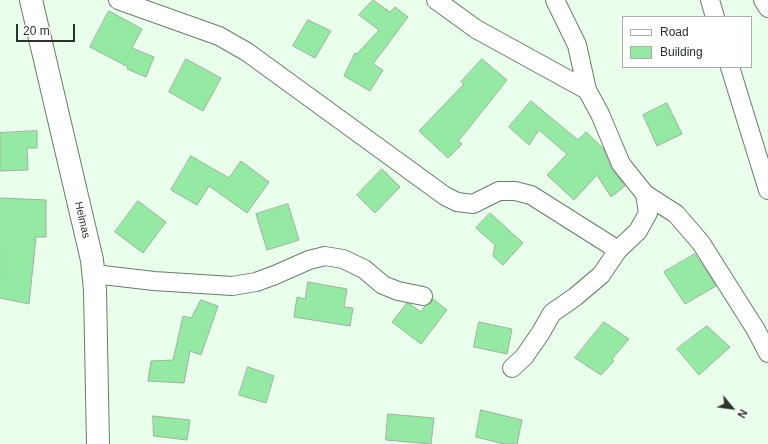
<!DOCTYPE html>
<html>
<head>
<meta charset="utf-8">
<style>
	body { margin:0 }
	#map { position:relative; width:768px; height:444px; overflow:hidden; background:#e9feeb; font-family:Helvetica,sans-serif }
	canvas { display:block }
	.legend { position:absolute; left:622px; top:16px; width:130px; height:52px; box-sizing:border-box; background:#fff; border:1px solid #a9adaa; margin:0; padding:5px 7px; list-style:none; font-size:12px; color:#29332a }
	.legend li { display:flex; align-items:center; gap:8px; height:20px }
	.legend b { width:20px; border:1px solid #a9adaa }
	.north { position:absolute; left:712px; top:388px; width:40px; height:40px; -webkit-text-stroke:3px #fff; paint-order:stroke; rotate:119deg; font-size:11px; font-weight:700; line-height:16px; text-align:center; color:#29332a }
	.north::after { content:''; display:block; margin:auto; width:14px; height:18px; background:#29332a; clip-path:polygon(50% 0,100% 100%,50% 72%,0 100%) }
	.scale { position:absolute; left:16px; top:24px; width:59px; height:18px; box-sizing:border-box; border:2px solid #29332a; border-top:0; padding-left:5px; font-size:12px; line-height:14px; white-space:nowrap; color:#29332a; -webkit-text-stroke:3px #fff; paint-order:stroke }
</style>
</head>
<body>
<div id="map">
<canvas width="768" height="444"></canvas>
<ul class="legend">
<li><b style="height:5px;background:#fff"></b>Road</li>
<li><b style="height:11px;background:#94e9a3"></b>Building</li>
</ul>
<div class="north">N</div>
<div class="scale">20 m</div>
</div>
<script>
const c = document.querySelector('canvas').getContext('2d');
c.lineJoin = 'round';
function fill(path, color) { c.fillStyle = color; c.fill(path, 'evenodd'); }
function trace(path, color, width, dash) { c.strokeStyle = color; c.lineWidth = width; c.lineCap = dash ? 'butt' : 'round'; c.setLineDash(dash || []); c.stroke(path); }
function write(font, color, halo, rows, align = 'center') {
  c.font = font + ' Helvetica,sans-serif'; c.lineWidth = 4; c.setLineDash([]); c.textBaseline = 'middle'; c.strokeStyle = halo; c.fillStyle = color; for (const [text, x, y, turn = 0] of rows) {
    c.save(); c.translate(x, y); c.rotate((+turn || 0) * Math.PI / 180); c.textAlign = isNaN(turn) ? turn : align; if (halo) c.strokeText(text, 0, 0); c.fillText(text, 0, 0); c.restore();
  }
}
const building = new Path2D(`
	M373,0l17,12 5,-5 13,10 -35,47 10,6 -13,21 -26,-15 11,-23 2,1 22,-24 -20,-15z
	M109,11l33,18 -10,19 22,9 -8,20 -19,-8 1,-2 -38,-20z
	M308,20l23,11 -16,27 -22,-12z
	M186,59l35,19 -18,33 -34,-19z
	M482,59l25,21 -42,53 -7,8 4,3 -14,14 -29,-27 45,-47 -3,-2z
	M531,101l47,39 8,-8 17,16 8,20 14,18 -14,11 -14,-22 -23,25 -27,-25 20,-21 -28,-24 -10,15 -20,-18z
	M667,103l15,31 -25,12 -14,-31z
	M37,131v17h-10l1,22 -28,1v-38z
	M191,156l38,22 12,-17 28,21 -22,31 -38,-27 -12,19 -26,-15z
	M382,169l18,18 -25,26 -18,-18z
	M0,198l46,2v37h-10l-7,67 -29,-6z
	M138,201l28,21 -23,31 -28,-21z
	M288,204l11,36 -32,10 -11,-36z
	M490,213l33,30 -20,22 -10,-9 2,-11 -19,-17z
	M695,254l21,32 -31,18 -21,-32z
	M308,282l39,7 -3,18 9,1 -3,18 -56,-9 3,-20 8,2z
	M433,299l14,11 -26,34 -29,-22 15,-19 3,1 11,8 4,-6 6,-3z
	M201,300l17,6 -17,49 -11,-4 -6,32 -36,-2 3,-20 22,-1 10,-44 8,2z
	M479,322l33,7 -5,25 -33,-7z
	M604,322l25,17 -17,20 2,2 -13,14 -26,-17z
	M707,326l23,21 -31,28 -22,-26z
	M248,367l26,9 -8,27 -27,-8z
	M481,410l41,10 -5,24h-13l-28,-7z
	M388,414l46,4 -3,26 -45,-4z
	M153,416l37,4 -3,20 -33,-4z`);
fill(building, '#94e9a3');
trace(building, '#9bb39e', 1);
const minor = new Path2D(`
	M118,0l101,36 28,16 198,144 12,6 16,2 26,-13h16l16,4 87,55
	M436,0l40,29 111,61 13,24 21,50 24,30 3,19 -10,18 -20,19 -17,25 -26,22 -23,16 -12,21 -16,23 -12,11
	M555,0l22,45 10,45
	M710,0l5,17
	M763,0l5,8
	M730,67l38,123
	M645,194l31,20 25,29 55,87 12,23
	M94,274l60,7 78,5 24,-4 19,-7 34,-15 16,-4 18,3 21,10 19,16 15,6 25,5`);
const tertiary = new Path2D(`
	M31,0l61,260 3,30 3,154`);
trace(minor, '#677d6a', 20);
trace(tertiary, '#677d6a', 24);
trace(minor, '#fff', 18);
trace(tertiary, '#fff', 22);
write('11px', '#29332a', '#fff', [
	["Helmas",82,220,77]
]);
</script>
</body>
</html>
